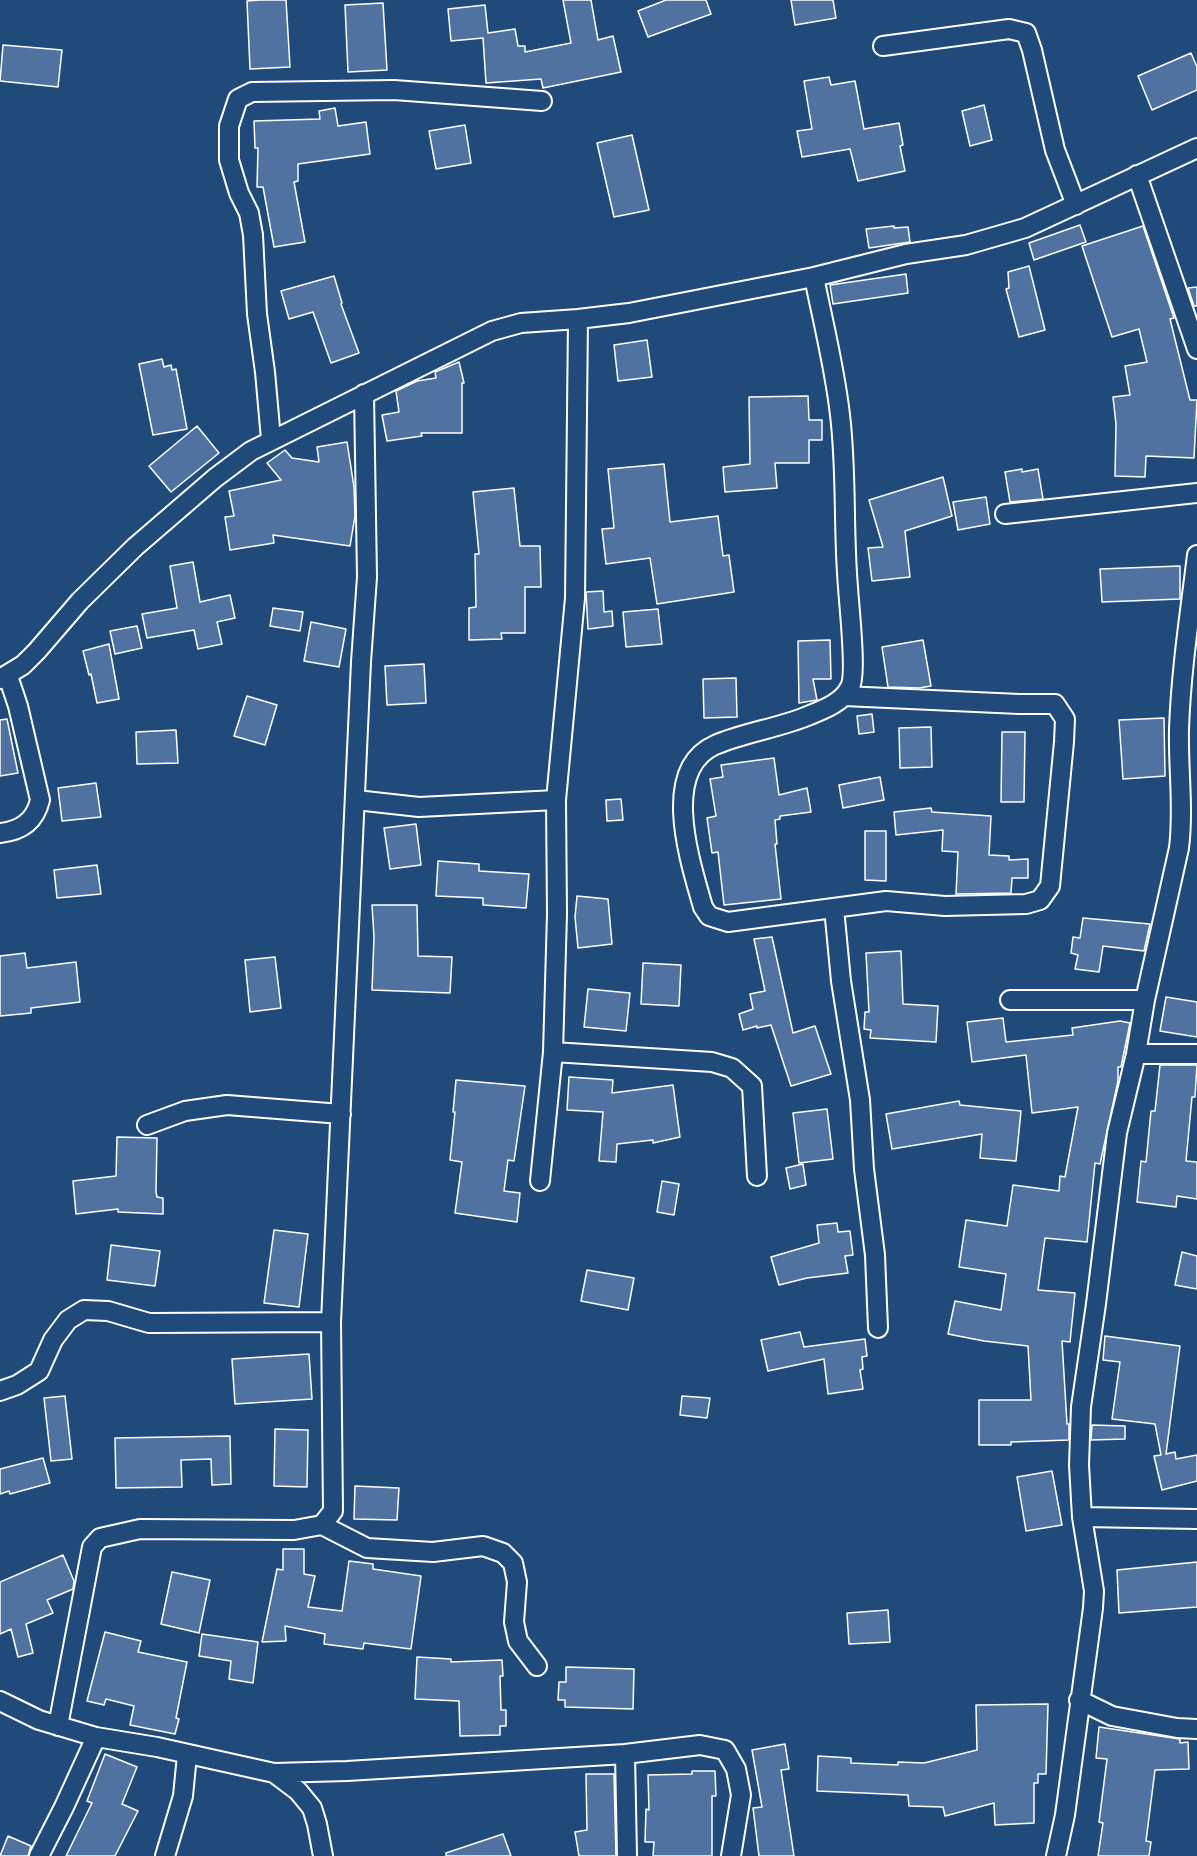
<!DOCTYPE html>
<html>
<head>
<meta charset="utf-8">
<style>
	body { margin:0 }
	canvas { display:block; background:#1f4a7a }
</style>
</head>
<body>
<canvas width="1197" height="1856"></canvas>
<script>
const c = document.querySelector('canvas').getContext('2d');
c.lineJoin = 'round';
function fill(path, color) { c.fillStyle = color; c.fill(path, 'evenodd'); }
function trace(path, color, width, dash) { c.strokeStyle = color; c.lineWidth = width; c.lineCap = dash ? 'butt' : 'round'; c.setLineDash(dash || []); c.stroke(path); }
const building = new Path2D(`
	M259,0h27l4,67 -40,2 -3,-68z
	M563,0h28l7,40 15,-4 8,36 -78,16 -2,-9 -55,4 -3,-45 -32,3 -3,-32 37,-4 3,28 27,-4 3,17h7v6l46,-9z
	M666,0h40l5,14 -63,23 -10,-26z
	M791,0h42l3,18 -41,7z
	M383,3l4,67 -39,2 -3,-67z
	M3,45l59,5 -4,37 -58,-6z
	M1191,53l6,14v23l-45,20 -14,-34z
	M829,77l2,8 24,-4 9,48 35,-6 4,22 -3,1 5,25 -47,10 -8,-32 -48,8 -5,-26 15,-2 -8,-48z
	M984,105l8,35 -22,6 -8,-35z
	M335,108l3,18 28,-4 4,32 -72,10v17l-4,1 11,60 -31,5 -11,-60h-6l1,-39h-3l-1,-27 66,-2 -1,-8z
	M465,125l6,38 -35,6 -7,-38z
	M632,135l17,75 -35,7 -17,-74z
	M1080,225l6,17 -52,18 -5,-17z
	M894,226v2l14,-1 2,15 -41,6 -3,-19z
	M1143,226l31,92 -4,1 20,81h7l-3,58 -48,-2 -1,21 -30,-1 1,-52 -3,-27 17,-2 -5,-29 22,-4 -8,-33 -27,8 -30,-91z
	M1029,266l16,64 -26,7 -13,-48 3,-1 -1,-16z
	M906,274l2,19 -75,11 -3,-19z
	M334,276l8,27 -1,1 18,49 -28,10 -18,-51 -24,7 -8,-28z
	M1197,287v19h-3l-6,-18z
	M647,340l5,37 -34,4 -4,-36z
	M162,359l2,8 7,-2 1,5 4,-1 11,60 -34,6 -14,-71z
	M459,362l5,21h-2v50h-41l1,3 -35,5 -5,-26 17,-3 -3,-21 21,-10 19,-3 -1,-6z
	M808,396l1,24h13v20h-13v23h-34l2,25 -52,4 -2,-25 27,-3 -1,-67z
	M197,426l22,27 -48,39 -22,-26z
	M347,442l7,45 1,29 -5,30 -77,-11 1,8 -44,7 -5,-33 9,-1 -5,-25 52,-11 -14,-17 18,-13 7,8 27,4 -2,-15z
	M664,464l6,58 48,-6 5,40 6,-1 5,37 -77,12 -7,-46 -44,6 -4,-35 12,-1 -6,-59z
	M1022,469v3l16,-3 5,30 -33,3 -5,-30z
	M943,477l9,39 -47,15 5,46 -38,4 -4,-33 15,-1 -14,-47z
	M514,488l6,58h20l1,41h-16v46h-24l1,6 -33,1v-32l7,-1 -1,-53h4l-6,-62z
	M986,497l4,27 -32,6 -5,-28z
	M193,562l7,40 30,-7 5,23 -18,4 5,22 -24,5 -4,-19 -47,8 -5,-24 35,-6 -7,-42z
	M1180,566v33l-78,3 -2,-33z
	M603,591l1,21 8,-1 1,15 -25,3 -2,-37z
	M273,608l30,4 -3,19 -30,-5z
	M658,609l4,35 -36,3 -3,-35z
	M311,622l35,7 -7,38 -35,-6z
	M137,626l5,22 -27,6 -5,-23z
	M830,640l1,39h-18l4,21 -18,3 -1,-62z
	M923,640l8,46 -12,2 -31,-1 -6,-40z
	M109,644l10,55 -22,4 -6,-29 -2,1 -6,-24z
	M424,664l2,39 -39,2 -2,-39z
	M736,678l1,39 -33,1 -1,-39z
	M247,696l30,9 -12,40 -31,-9z
	M872,714l2,18 -15,2 -2,-18z
	M1164,718l1,58 -42,3 -4,-59z
	M7,719l11,54 -18,3v-56z
	M931,727l1,40 -32,1 -1,-40z
	M176,730l2,33 -41,1 -1,-32z
	M1002,732h23l-1,70h-23z
	M774,758l5,37 28,-7 4,24 -31,4v3l-5,1 2,24h-2l6,55 -57,6 -6,-53 -6,1 -5,-35 9,-2 -6,-37 13,-2 -2,-12z
	M880,777l4,23 -41,8 -4,-23z
	M96,783l5,34 -39,4 -4,-33z
	M621,799l2,21 -16,1 -1,-21z
	M931,808l1,4 59,4 -2,39 20,1v4l19,-1v19h-16l-1,15 -55,1 2,-42 -16,-1 1,-21 -47,5 -2,-23z
	M416,824l5,41 -31,4 -6,-41z
	M865,831h21v50l-21,-1z
	M438,861l41,3v7l50,3 -3,34 -43,-3v-7l-47,-2z
	M97,865l4,29 -44,4 -3,-28z
	M577,896l31,3 4,45 -34,4 -3,-31z
	M372,905h45l1,51 34,1 -2,36 -78,-3 2,-53z
	M1083,918l67,6 -6,27 -41,-5 -4,26 -24,-3 3,-14 -7,-2 2,-16 7,1z
	M772,937l21,96 22,-7 16,48 -40,12 -20,-61 -14,3v-2l-14,4 -4,-16 14,-5 -3,-15 15,-3 -11,-52z
	M901,951l2,53 35,2 -2,36 -66,-4 1,-8 -7,-1 1,-17h4l-3,-59z
	M25,953l2,15 49,-6 4,40 -49,6v5l-31,3v-60z
	M275,957l6,51 -31,4 -5,-52z
	M643,963l38,2 -2,41 -38,-2z
	M588,989l42,4 -4,38 -42,-4z
	M1166,997l31,5v35l-37,-6z
	M1003,1018l3,24 67,-7 -1,-7 48,-7 10,2 -9,44h-3v14l-18,83 -5,-1 -8,79 -42,-4 -7,52 37,3 -5,49 -8,-1 5,83h2v16l-58,2v3h-32v-45h52l-3,-54 -44,-5 -36,-7 7,-33 46,9 5,-36 -47,-7 7,-47 41,6 6,-41 46,6 1,-15 5,1 13,-70 -46,6 -6,-58 -54,7 -5,-40z
	M1160,1065h37l-2,32h-3l-6,64 11,1v37l-20,-3 -1,11 -39,-5 4,-41 5,1 5,-51h4z
	M569,1077l44,3 -1,13 61,-8 7,52 -27,6v-3l-36,4 -1,18 -17,-1 4,-49 -36,-2z
	M456,1080l69,6 -11,75 -6,-1 -4,31 16,2 -3,29 -62,-9 7,-51 -12,-2 5,-48h-2z
	M959,1101l1,4 61,6 -5,50 -36,-3 2,-24 -90,15 -6,-35z
	M827,1109l6,50 -34,4 -6,-50z
	M117,1137l40,1 -1,54 1,5 6,1v16l-45,-2v-3l-42,5 -3,-33 43,-5z
	M803,1164l3,21 -16,4 -4,-21z
	M662,1181l17,3 -5,31 -17,-3z
	M837,1223l1,9 12,-1 3,24 -8,1 3,17 -41,5 -28,7 -8,-28 48,-14 -2,-18z
	M274,1230l34,4 -9,73 -35,-4z
	M111,1245l49,6 -5,35 -48,-6z
	M1182,1252l15,4v33l-22,-4z
	M587,1270l47,8 -6,32 -47,-9z
	M800,1332l4,15 61,-8 2,17 -5,1 1,12 -3,1 3,19 -35,5 -4,-35 -56,12 -7,-31z
	M1105,1336l75,10 -14,108 9,-2 1,7 21,-4v26l-35,9 -8,-34 7,-1 -6,-31 -43,-5 8,-57 -17,-2z
	M309,1354l3,45 -77,5 -3,-45z
	M65,1396l7,63 -21,2 -7,-63z
	M682,1396l28,2 -3,20 -27,-3z
	M1092,1425l33,1v13l-34,1z
	M275,1429l33,1 -1,57 -33,-1z
	M230,1436l1,48 -19,1 -1,-26 -30,1 1,27 -66,1 -1,-50z
	M43,1458l7,25 -40,11 -1,-3 -9,3v-25z
	M1052,1471l10,54 -36,6 -9,-54z
	M355,1486l44,2 -2,32 -43,-1z
	M283,1549h21v25l11,2 -7,31 34,4 7,-50 24,3v5l48,7 -10,73 -47,-6 -1,6 -39,-5 1,-10 -40,-8 1,15 -24,1 15,-73 6,1z
	M63,1555l11,26 -1,8 -26,11 6,13 -27,11 7,29 -15,4 -7,-28 -11,5v-52z
	M1197,1562v45l-78,6 -2,-43z
	M172,1572l38,8 -11,53 -38,-9z
	M888,1610l2,32 -41,2 -2,-31z
	M105,1632l36,9 -3,11 49,10 -11,56 3,1 -4,15 -45,-9 4,-19 -28,-7 -2,6 -17,-4z
	M202,1634l56,8 -5,41 -24,-4 2,-18 -32,-5z
	M417,1657l34,2v3l51,-2 1,16h-3l1,34h5v16h-6v9l-40,1 -1,-35 -44,-2z
	M566,1667l68,2 -1,40 -68,-2v-7h-7l1,-18h7z
	M1048,1704l-2,70h-8v9h-4v40l-39,2 -1,-22 -49,13 -2,-9 -34,-1 -1,-11 -91,-4 1,-35 33,2v5l47,2v-3l26,1 53,-13 -1,-45z
	M1099,1727l81,12v4l8,-1 1,27 -34,1 -9,71 5,1 -2,14h-51l5,-33 -4,-1 8,-63 -11,-1z
	M785,1744l4,25 -8,1 13,86h-35l-6,-48 9,-1 -10,-57z
	M105,1754l32,13 -15,37 16,7 -23,45h-49l26,-53 -5,-2z
	M692,1771h23l1,25h-4v60h-59l1,-14h-9l1,-33 3,1 -1,-35 44,-1z
	M586,1774h28l2,82h-37l-4,-24 12,-2z
	M503,1834l8,22h-65v-3z
	M8,1836l23,10 -3,10h-28z`);
fill(building, '#5072a1');
trace(building, '#fff', 1.5);
const street = new Path2D(`
	M883,46l126,-17 17,4 6,17 23,100 21,55
	M1137,175l60,174
	M814,277c9,45 21,92 26,138 7,57 3,115 8,172 1,19 9,87 2,100 -7,15 -25,22 -40,28 -30,13 -65,17 -95,30 -56,25 -24,119 -12,162l6,9 19,6 158,-21 59,5 81,-2 14,-4 10,-14 14,-144 1,-23 -10,-15h-36l-175,-8
	M271,439l-6,-67 -8,-58 -4,-79 -4,-22 -10,-20 -10,-33v-34l9,-27 14,-7 142,-2 148,11
	M1005,514l192,-21
	M0,679l23,-14 14,-14 43,-50 55,-54 80,-69 36,-27 241,-120 29,-8 57,-4 51,-6 185,-36 92,-23 60,-9 59,-17 172,-80
	M356,800l63,7 137,-7
	M0,833c21,-2 35,-12 40,-33l-22,-94 -10,-30
	M834,908l7,73 19,119 4,69 11,86 3,73
	M1010,1000h135
	M553,1052l159,10 20,6 20,18 5,90
	M1136,1054h61
	M147,1125l38,-14 42,-6 114,9
	M540,1181l13,-129 4,-138 -1,-114 19,-202 3,-279
	M0,1391l17,-6 22,-14 14,-31 15,-20 16,-10 24,1 41,12 182,-1
	M1082,1517l115,2
	M322,1525l45,23 66,4 50,-6 20,7 10,10 4,19 -3,40 4,19 19,25
	M1079,1700l33,16 65,12 20,1
	M0,1701l39,19 57,17 61,10 117,26 24,18 14,17 5,16 6,32
	M58,1726l34,-179 8,-9 40,-9 154,1 28,-5 11,-14 -2,-189 30,-660 6,-85 -3,-183
	M625,1754l2,102
	M274,1773l73,-2 278,-17 75,-9 25,5 11,19 5,26 -10,61
	M39,1856l25,-49 32,-70
	M165,1856l18,-60 4,-41
	M1056,1856l9,-41 28,-207 1,-17 -12,-74 -3,-52 2,-58 15,-103 21,-171 19,-79 9,-54 34,-152c5,-40 -1,-79 0,-119 2,-58 11,-116 18,-174`);
trace(street, '#fff', 22);
trace(street, '#1f4a7a', 18);
</script>
</body>
</html>
